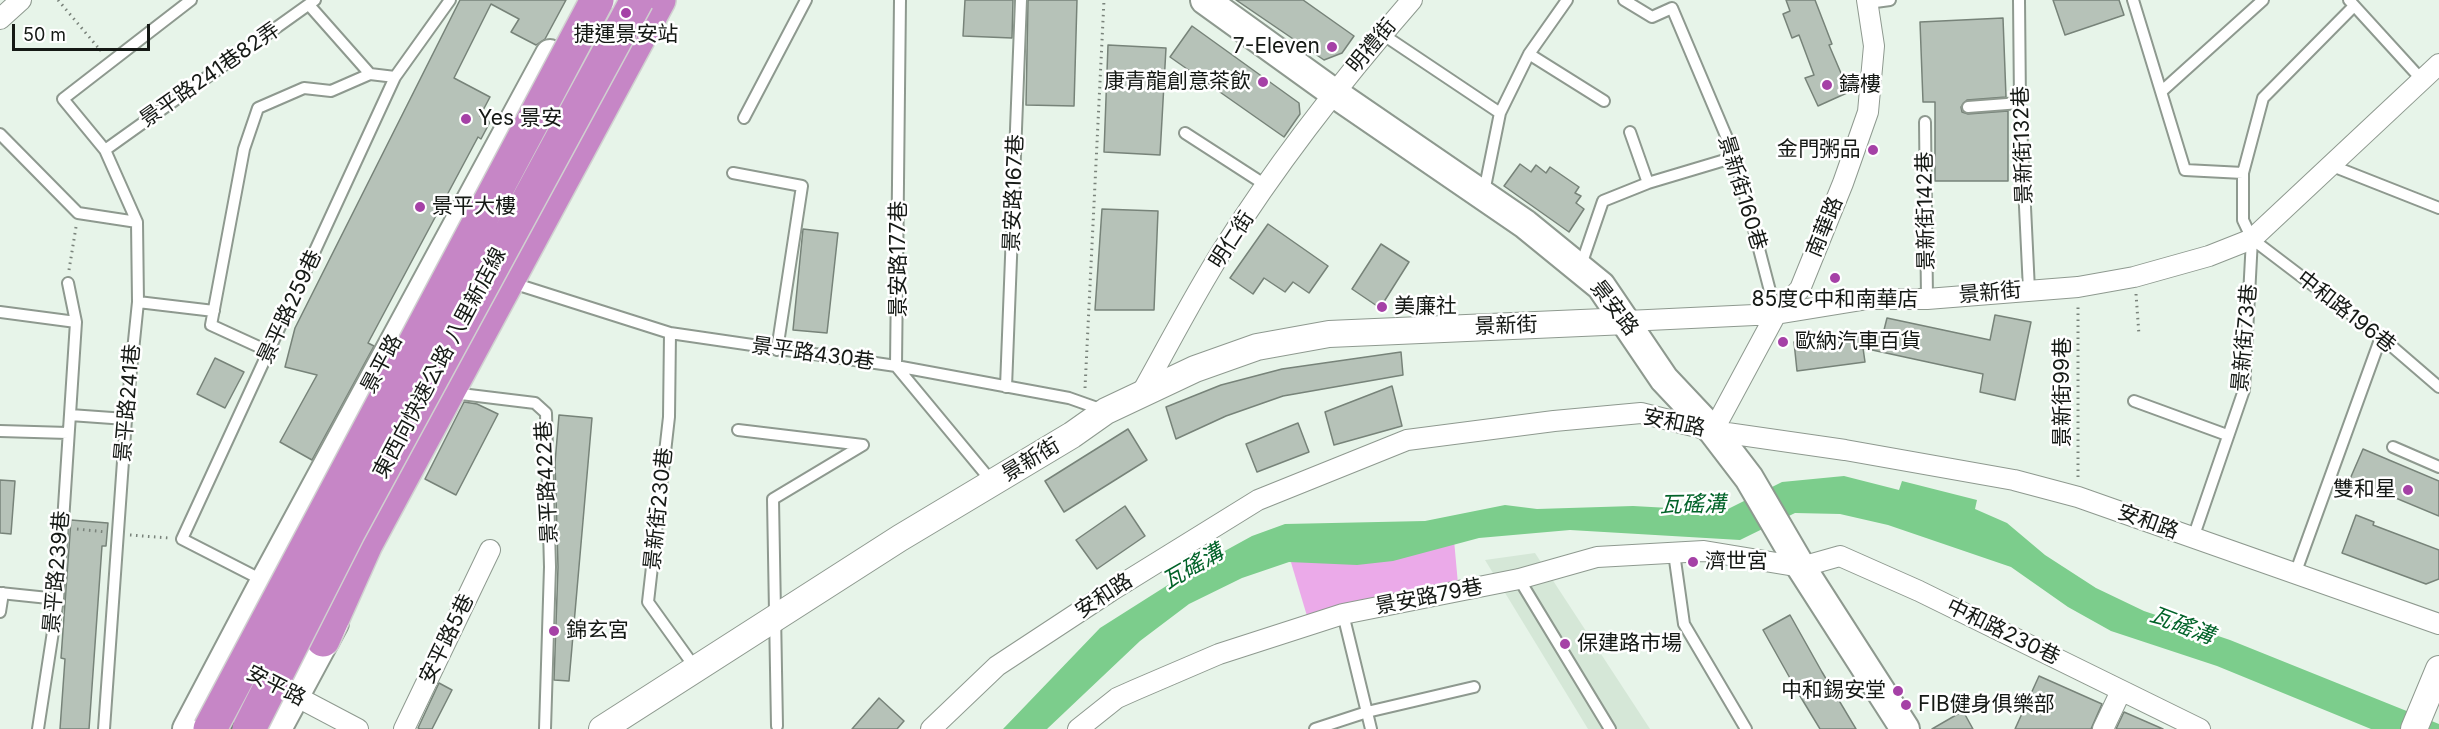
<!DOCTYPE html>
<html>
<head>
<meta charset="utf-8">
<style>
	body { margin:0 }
	#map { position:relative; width:2439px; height:729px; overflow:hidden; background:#e7f4e9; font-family:Inter,sans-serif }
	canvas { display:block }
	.scale { position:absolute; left:12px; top:24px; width:138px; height:27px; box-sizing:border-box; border:3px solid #151915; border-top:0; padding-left:8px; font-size:18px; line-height:21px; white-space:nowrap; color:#151915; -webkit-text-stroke:4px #fff; paint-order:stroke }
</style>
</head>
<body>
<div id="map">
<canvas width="2439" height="729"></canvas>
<div class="scale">50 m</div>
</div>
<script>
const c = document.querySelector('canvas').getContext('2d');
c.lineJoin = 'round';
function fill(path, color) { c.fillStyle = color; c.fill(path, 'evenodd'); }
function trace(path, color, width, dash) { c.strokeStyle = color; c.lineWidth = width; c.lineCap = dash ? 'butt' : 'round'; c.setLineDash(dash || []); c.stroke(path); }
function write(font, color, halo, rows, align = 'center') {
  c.font = font + ' Inter,"Noto Sans TC",sans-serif'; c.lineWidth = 5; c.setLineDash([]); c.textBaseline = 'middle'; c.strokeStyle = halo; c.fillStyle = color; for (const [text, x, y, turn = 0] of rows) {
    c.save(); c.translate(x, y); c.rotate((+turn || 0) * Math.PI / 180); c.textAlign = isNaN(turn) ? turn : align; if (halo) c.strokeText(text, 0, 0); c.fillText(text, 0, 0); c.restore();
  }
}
fill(new Path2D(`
	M1535,553l115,176h-62l-103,-169z`), '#d5e7d7');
fill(new Path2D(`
	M1454,540l4,44 -151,32 -17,-57z`), '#ebaae9');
fill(new Path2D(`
	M1844,476l55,14 3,-9 75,19 -2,9 32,14 38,32 51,33 48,23 86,29 209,84v5h-68l-154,-63 -106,-35 -43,-24 -57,-40 -123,-42 -48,-11 -45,-1 -55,27 -170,-10 -91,8 -86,23 -36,4 -68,-3 -47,16 -53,26 -49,37 -93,88h-44l97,-101 101,-64 51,-28 33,-12 140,-3 80,-16 32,4 96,-3 91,5 58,-29z`), '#7ccd8c');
const building = new Path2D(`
	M460,0h106l-21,39 -9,6 -25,-13 8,-13 -28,-15 -37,74 36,19 -10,19 10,6 -9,17 -3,-2 -110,206 6,3 -62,114 -32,-18 37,-67 -32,-8 10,-39z
	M965,0h48l-1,38 -49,-2z
	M1028,0h49l-3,106 -48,-1z
	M1236,0h67l51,36 -12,17 -18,7z
	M1786,0h29l17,44 -3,1 20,47 -31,14 -13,-28 9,-3 -15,-40 -7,3 -9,-24 7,-3z
	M2053,0h66l5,15 -59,20z
	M2003,18l3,79 -39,3 -6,7 1,5 6,2 40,-3v70h-73v-79h-12l-3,-80z
	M1192,26l107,77 1,11 -16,23 -114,-80z
	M1108,45l58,3 -6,107 -56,-3z
	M1520,164l11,8 5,-7 10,8 4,-6 29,20 -4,6 6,3 -5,7 8,6 -15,23 -65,-46z
	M1102,209l56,2 -4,99h-59z
	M1268,224l60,42 -19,27 -16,-11 -8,10 -21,-14 -11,16 -23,-16z
	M803,229l35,4 -11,100 -34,-3z
	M1381,244l28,18 -29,46 -28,-19z
	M1995,315l36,7 -16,78 -35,-8 3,-18 -120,-26 2,14 -68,9 -3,-29 90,-12 3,-12 103,22z
	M1401,352l2,23 -120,21 -57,20 -50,23 -10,-32 55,-22 61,-16z
	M215,358l29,14 -19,36 -28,-14z
	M1392,386l10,40 -68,19 -9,-33z
	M464,402l13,2 21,10 -42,81 -31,-16z
	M559,415l33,3 -23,263 -15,-1 4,-113 -3,-104z
	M1298,423l11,29 -52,20 -11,-28z
	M1128,429l19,31 -83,52 -19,-31z
	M2363,449l76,32v35l-89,-37z
	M0,480l15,1 -4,53 -11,-1z
	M1125,506l20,30 -48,33 -21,-29z
	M2356,515l18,7 -1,3 66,25v29l-13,5 -84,-31z
	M71,520l37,3 -2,23h-4l-13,183h-29l5,-70 -4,-1z
	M1790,615l32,57 34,57h-36l-20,-33 -37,-66z
	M2039,676l63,28 -11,25h-76z
	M439,683l13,7 -20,39h-12l-2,-1z
	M879,698l25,23 -7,8h-45z
	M1963,711l10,18h-41z
	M2124,712l39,17h-47z`);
fill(building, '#b6c2b8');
trace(building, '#778379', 1.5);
const service = new Path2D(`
	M900,0l-4,366 97,117
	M1624,0l28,17 20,-9 63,149 41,157
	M2019,0l1,103 9,187
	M2133,0l52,170 58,3
	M2349,0l73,80
	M1868,3l22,-3
	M309,5l61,69 25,3
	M2354,6l-91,92 -20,75v47l9,19 129,98 58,50
	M1382,34l118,79
	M1529,54l75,47
	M2162,91l101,-91
	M1968,107l52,-4
	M744,118l62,-118
	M1925,122l2,177
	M1630,132l18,51
	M1185,133l82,53
	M0,134l78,79 59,9
	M105,150l210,-150
	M2330,165l109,43
	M733,173l69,13 -25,164
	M1484,192l16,-79 29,-59 38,-54
	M1580,268l23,-67 45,-18 87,-26
	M522,286l148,47 226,33 173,32 34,12
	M138,302l76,9
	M0,312l76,10
	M670,333l-1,84 -21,185 48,67
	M270,352l-59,-27 33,-176 14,-41 46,-20 27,3 39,-17
	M1006,387l15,-387
	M461,394l74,9 11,10 4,154 -5,162
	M2134,401l93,34
	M70,415l56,4
	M738,430l125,15
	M0,431l68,2
	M2393,447l46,20
	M2193,538l51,-148 8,-151
	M1674,553l10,71 62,105
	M2295,574l86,-237
	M1519,579l91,150
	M264,581l-82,-42 213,-462 55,-77
	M0,593l58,6
	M0,612l3,-19
	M1343,614l28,115
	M777,726l-4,-227 90,-54
	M38,729l20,-130 18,-277 -8,-39
	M104,729l22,-310 12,-117 -1,-80 -32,-72 -42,-51 128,-99
	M1315,729l52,-17 107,-25`);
const minor = new Path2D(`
	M0,19l21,-19
	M1627,321l149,-7 92,-15h59l151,-12 56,-10 75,-21 43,-17 187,-175
	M1141,394c27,-48 52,-97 81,-143 56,-89 121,-172 190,-251
	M1713,431l63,-117 24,-25 43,-106 25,-71 6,-66 -7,-46
	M284,690l74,39
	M404,729l86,-179
	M931,729l66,-63 114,-75 147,-91 149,-60 147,-19 87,-8 72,18 132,19 169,30 64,17 361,127
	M1078,729l39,-31 18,-8 84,-36 124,-40 176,-35 78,-22 107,-6 97,16 39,-11 79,35 281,138
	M2103,729l18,-38`);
const tertiary = new Path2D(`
	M602,729l298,-191 172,-103 34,-24 89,-42 62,-22 72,-13 298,-13
	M2414,729l25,-60`);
const secondary = new Path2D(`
	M1205,0l129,93 191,131 76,62 63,93 49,52 36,47 52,89 104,162
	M187,729l78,-148 285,-527
	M277,729l57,-106`);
const trunk = new Path2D(`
	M323,640l43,-96 293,-544`);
trace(service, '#8e998f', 14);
trace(minor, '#8e998f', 22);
trace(tertiary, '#8e998f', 28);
trace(secondary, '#8e998f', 32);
trace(trunk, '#d0d1d0', 36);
trace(new Path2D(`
	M58,0l43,51
	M69,270l7,-43
	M2136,294l3,41
	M1085,388l19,-388
	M2078,477v-173
	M77,529l29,3
	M130,535l39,3`), '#79827a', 3, [1.5, 4.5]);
trace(service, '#fff', 10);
trace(minor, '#fff', 20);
trace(tertiary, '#fff', 26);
trace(secondary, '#fff', 28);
trace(trunk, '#c686c6', 33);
trace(new Path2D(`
	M218,729l391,-729
	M230,729l391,-729`), '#777f78', 4.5, [8, 8]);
const trunkBridge = new Path2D(`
	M210,729l387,-729
	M249,729l99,-196 289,-533`);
trace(trunkBridge, '#d0d1d0', 36, []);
trace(trunkBridge, '#c686c6', 33);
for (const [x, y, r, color] of [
	[626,13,6,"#a541a6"],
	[1332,47,6,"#a541a6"],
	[1263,82,6,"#a541a6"],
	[1827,85,6,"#a541a6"],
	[466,119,6,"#a541a6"],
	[1873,150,6,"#a541a6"],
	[420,207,6,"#a541a6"],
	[1835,278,6,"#a541a6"],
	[1382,307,6,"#a541a6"],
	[1783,342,6,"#a541a6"],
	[2408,490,6,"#a541a6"],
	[1693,562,6,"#a541a6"],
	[554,631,6,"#a541a6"],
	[1565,644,6,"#a541a6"],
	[1898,691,6,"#a541a6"],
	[1906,705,6,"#a541a6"]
]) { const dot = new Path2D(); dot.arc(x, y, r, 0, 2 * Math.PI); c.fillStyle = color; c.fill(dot); trace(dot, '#fff', 2); }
write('21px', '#151915', '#fff', [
	["捷運景安站",626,35,"center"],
	["7-Eleven",1320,47,"right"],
	["康青龍創意茶飲",1251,82,"right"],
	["鑄樓",1839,85],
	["Yes 景安",478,119],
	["金門粥品",1861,150,"right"],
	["景平大樓",432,207],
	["85度C中和南華店",1835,300,"center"],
	["美廉社",1394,307],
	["歐納汽車百貨",1795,342],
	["雙和星",2396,490,"right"],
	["濟世宮",1705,562],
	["錦玄宮",566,631],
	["保建路市場",1577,644],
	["中和錫安堂",1886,691,"right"],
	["FIB健身俱樂部",1918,705]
], 'left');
write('21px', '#151915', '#fff', [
	["明禮街",1372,46,-50],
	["景平路241巷82弄",210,75,-35],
	["景新街132巷",2023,145,-92],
	["景安路167巷",1014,193,-88],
	["景新街160巷",1742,193,73],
	["景新街142巷",1926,211,-91],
	["南華路",1825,227,-68],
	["明仁街",1232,240,-57],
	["景安路177巷",899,259,-90],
	["景新街",1990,293,-5],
	["景平路259巷",290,307,-65],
	["景安路",1614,308,52],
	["中和路196巷",2346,312,38],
	["景新街",1506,326,-2],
	["景新街73巷",2245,338,-85],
	["景平路430巷",813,354,8],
	["東西向快速公路 八里新店線",440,363,-62],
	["景平路",382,364,-62],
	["景新街99巷",2063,392,-90],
	["景平路241巷",128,403,-85],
	["安和路",1674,423,12],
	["景新街",1031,460,-31],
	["景平路422巷",547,482,-93],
	["景新街230巷",659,509,-84],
	["安和路",2148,522,20],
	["景平路239巷",57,572,-85],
	["安和路",1104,596,-33],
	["景安路79巷",1429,597,-11],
	["中和路230巷",2003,632,26],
	["安平路5巷",447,639,-64],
	["安平路",276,686,27]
]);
write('italic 22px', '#026329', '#fff', [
	["瓦磘溝",1693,505,-1],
	["瓦磘溝",1193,567,-30],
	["瓦磘溝",2182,626,21]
]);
</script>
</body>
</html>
